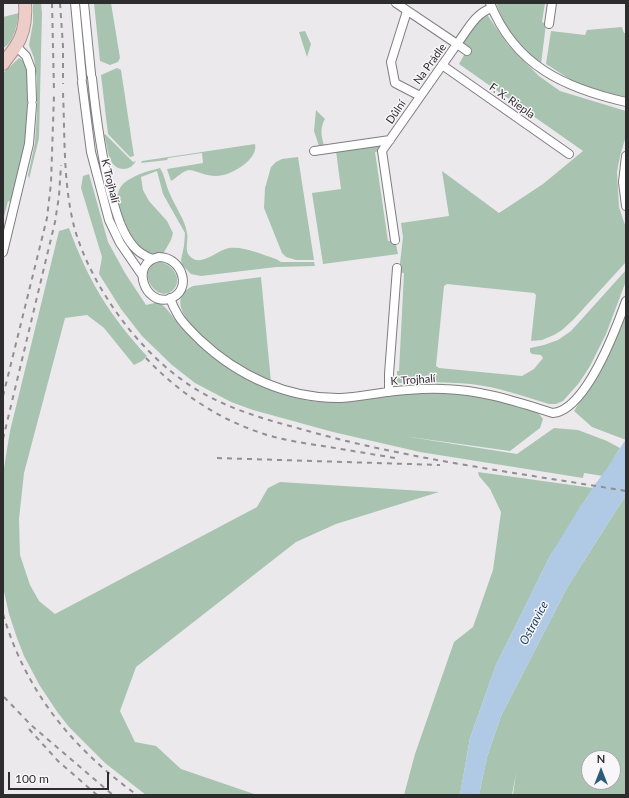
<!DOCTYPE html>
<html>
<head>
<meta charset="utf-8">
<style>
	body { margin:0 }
	#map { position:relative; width:629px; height:798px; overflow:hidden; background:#ece9ed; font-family:Lato,sans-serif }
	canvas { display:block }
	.frame { position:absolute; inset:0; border:4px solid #2e2d2e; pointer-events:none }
	.north { position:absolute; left:581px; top:750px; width:40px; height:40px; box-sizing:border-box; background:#f9f6fa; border:1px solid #a8a6a8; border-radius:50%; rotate:0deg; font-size:11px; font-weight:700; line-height:16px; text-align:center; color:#2e2d2e }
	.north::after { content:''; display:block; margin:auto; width:14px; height:18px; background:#2c5b79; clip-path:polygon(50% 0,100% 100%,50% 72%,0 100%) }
	.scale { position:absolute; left:8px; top:772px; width:101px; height:18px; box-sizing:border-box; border:2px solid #2e2d2e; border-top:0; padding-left:5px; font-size:12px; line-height:14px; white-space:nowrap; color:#2e2d2e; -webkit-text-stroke:3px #f9f6fa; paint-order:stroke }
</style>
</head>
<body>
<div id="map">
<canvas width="629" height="798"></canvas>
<div class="frame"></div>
<div class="north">N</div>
<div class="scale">100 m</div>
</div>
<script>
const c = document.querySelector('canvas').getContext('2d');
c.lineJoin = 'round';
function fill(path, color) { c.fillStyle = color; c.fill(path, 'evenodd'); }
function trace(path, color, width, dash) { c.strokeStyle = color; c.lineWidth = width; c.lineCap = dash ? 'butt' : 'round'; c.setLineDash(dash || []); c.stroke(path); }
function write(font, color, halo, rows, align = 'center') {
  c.font = font + ' Lato,sans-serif'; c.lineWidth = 3; c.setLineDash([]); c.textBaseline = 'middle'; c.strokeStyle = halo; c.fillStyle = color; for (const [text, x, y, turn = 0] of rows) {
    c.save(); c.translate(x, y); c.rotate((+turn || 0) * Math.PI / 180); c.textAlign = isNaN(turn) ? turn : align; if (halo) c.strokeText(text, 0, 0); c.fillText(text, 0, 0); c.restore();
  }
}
fill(new Path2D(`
	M33,3h8l1,10 -3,125 -10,41 -1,-4 7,-32 2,-30v-35l-3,-20 -5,-13 4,-22z
	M94,3h17l9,55 -2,4 -8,3 -10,-4z
	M496,3h49l-3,19 4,2 -5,40c-21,-17 -37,-36 -45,-61z
	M484,10l24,35 31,31 21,15 66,20v25l-6,20 -3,16 2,35 7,21v34l-53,58 -11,10 -8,5 -12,5 -11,1 5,-46 -2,-2 -87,-9 -3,2 -8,80 3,2 83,8 12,-7 9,-11 -2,-3 -9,-1 -2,-2v-4l14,-3 14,-5 13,-9 55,-61v11l-20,53 -16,32 -11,17 -16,18 -7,3h-7c-26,-8 -51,-17 -78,-20 -25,-2 -49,-2 -74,-1v-12h2l5,-98 -5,-1 4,-35 -2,-14 48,-7 -7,-45 57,42 44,-29 40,-33 -124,-87 9,-16 -9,-6z
	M19,13c-2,11 -5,30 -16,35v-31z
	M622,27l2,6h2v64l-44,-10 -36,-23 5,-33 34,4 2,-5z
	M305,31l6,13 -4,13 -8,-25z
	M19,58l7,4 3,14 -3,70 -13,57 -5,-2 -5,19v-147z
	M117,68l4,2 13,86 -4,1 -22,-23 -7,-59z
	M316,110l9,9c-5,8 -4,17 -1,26l-5,1 -5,-15z
	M105,134l28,28 3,-1c-3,5 -7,8 -13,8 -16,-1 -15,-23 -19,-34z
	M255,144c4,16 -26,33 -40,32 -8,0 -16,-4 -25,-6 -8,1 -12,7 -19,11l-4,-12 36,-6 -1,-10 -34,5 -1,2 -26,3 1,-2z
	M381,145l2,1 -1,5 -7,1 13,89 7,-1 3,14 -75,10 -11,-71 29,-4 -5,-38z
	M298,157l16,103h-18l-10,-3 -4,-4 -18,-45 1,-20 6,-21 5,-5 6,-3z
	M160,168c5,8 6,18 10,26 5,13 15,25 17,39 2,8 -4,19 5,25 10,8 26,-8 37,-10 15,-2 32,6 47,11l5,3h33l1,4 -39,1 -75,9 -10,-2 -9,-9 -1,-5 3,-14 1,-13 -22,-39 -6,-23 -16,6 2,13 6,11 18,20 6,12 -2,7 -8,14c-7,0 -12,1 -18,-2 -13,-7 -26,-37 -28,-51 0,-6 2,-13 6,-17 10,-9 25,-13 37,-16z
	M89,174l19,68 17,31 21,32 13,-3c8,6 14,15 20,23 5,5 10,10 15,15 33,33 81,59 128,62 27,1 53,-5 79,-8 39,-4 79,1 116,12 10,3 21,4 26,13l-3,9 -30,23 -107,-15 114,18 37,-26 24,2 29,11 13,7 -17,28 -19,-3 -1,5 -163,-26 -87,-20 -80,-22 -22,-8 -36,-19 -23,-18 -30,-29 -21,-27 -22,-35 3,-17 -21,-69 2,-12z
	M69,228c19,52 40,87 78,128l-5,5 -8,4 -30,-37 -17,-13 -22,3 -41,155 -5,46 1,36 10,30 9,16 16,13 202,-107 11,-19 12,-6 159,10 -103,32 -40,18 -160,125 -16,44 15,31 21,4 25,23 76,26h-111l-41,-32 -36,-36 -11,-14 -18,-27 -16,-30 -7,-18 -8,-24 -6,-27v-113l7,-43 49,-200z
	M159,262c13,1 24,17 15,27 -16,18 -41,-20 -15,-27z
	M261,277l10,105c-12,-6 -24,-12 -36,-19 -16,-11 -82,-59 -42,-77z
	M626,313v127l-34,-13 -18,-16c21,-31 38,-63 52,-98z
	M478,472l115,16 -43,68 -54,109 -26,73 -10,57h-56l11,-41 39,-112 19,-15 20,-57 8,-58 -11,-23 -11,-13z
	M626,495v300h-113l3,-22 -4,22h-33l8,-38 14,-41 67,-130zM589,758h24v24h-24z`), '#a8c3b0');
fill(new Path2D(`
	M626,439v56l-58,91 -67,130 -14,41 -8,38h-19l10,-57 26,-73 54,-109 31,-51c6,-5 8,-12 12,-18 12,-15 22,-31 33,-48z`), '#b0c9e4');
const minor = new Path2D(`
	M75,3l7,75
	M84,3l7,71
	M490,3c25,63 75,85 136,99
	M407,11l-16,51 4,21 25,13
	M549,24l3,-21
	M16,46l10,10 5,13 1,31
	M467,51l-10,-7c10,-13 18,-31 35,-36
	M442,65l127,89
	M92,78c4,39 9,75 18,113 6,19 10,40 24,56 5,6 11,9 18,12
	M82,82l9,70 18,68 11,23 22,32
	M314,151l76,-11
	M626,156l-3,26 3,24
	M395,240l-13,-89 75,-107 -61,-41
	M3,252l26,-108 3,-39
	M159,257c23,0 35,34 10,42 -24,7 -40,-36 -10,-42z
	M170,298c2,6 5,12 8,17 5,9 14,17 22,25 38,36 88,59 141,58 23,-1 44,-7 66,-8 12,-1 25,-2 37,-1 38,1 73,13 109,24 33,-3 63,-84 73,-112
	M389,392v-18l8,-106`);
const highway = new Path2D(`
	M3,64c4,-6 9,-12 13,-18 8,-12 10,-29 9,-43`);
trace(minor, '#7f7d80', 10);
trace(highway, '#aa9591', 14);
trace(minor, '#fff', 8);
trace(highway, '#eccdc7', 12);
trace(new Path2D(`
	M52,3l2,88
	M60,3l3,43v38
	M63,93c2,45 0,93 12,137 18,60 66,125 119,158 35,22 74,32 114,43 104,29 212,42 318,60
	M146,358c33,35 72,61 118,76 19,6 39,9 59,12 24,4 48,8 72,12
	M3,396l44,-178 4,-35 3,-88
	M3,439l52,-217 4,-26 2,-31
	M217,458l223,7
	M3,614c23,78 69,134 134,181
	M4,697l27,28 82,70
	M29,729l29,32 39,34`), '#918f91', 2, [5, 5]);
write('11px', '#2e2d2e', '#f9f6fa', [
	["Na Prádle",430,64,-54],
	["F. X. Riepla",512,101,35],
	["Důlní",396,112,-56],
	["K Trojhalí",110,181,76],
	["K Trojhalí",413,380,-4]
]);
write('italic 12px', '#143a5e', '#f9f6fa', [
	["Ostravice",534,623,-62]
]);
</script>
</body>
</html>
